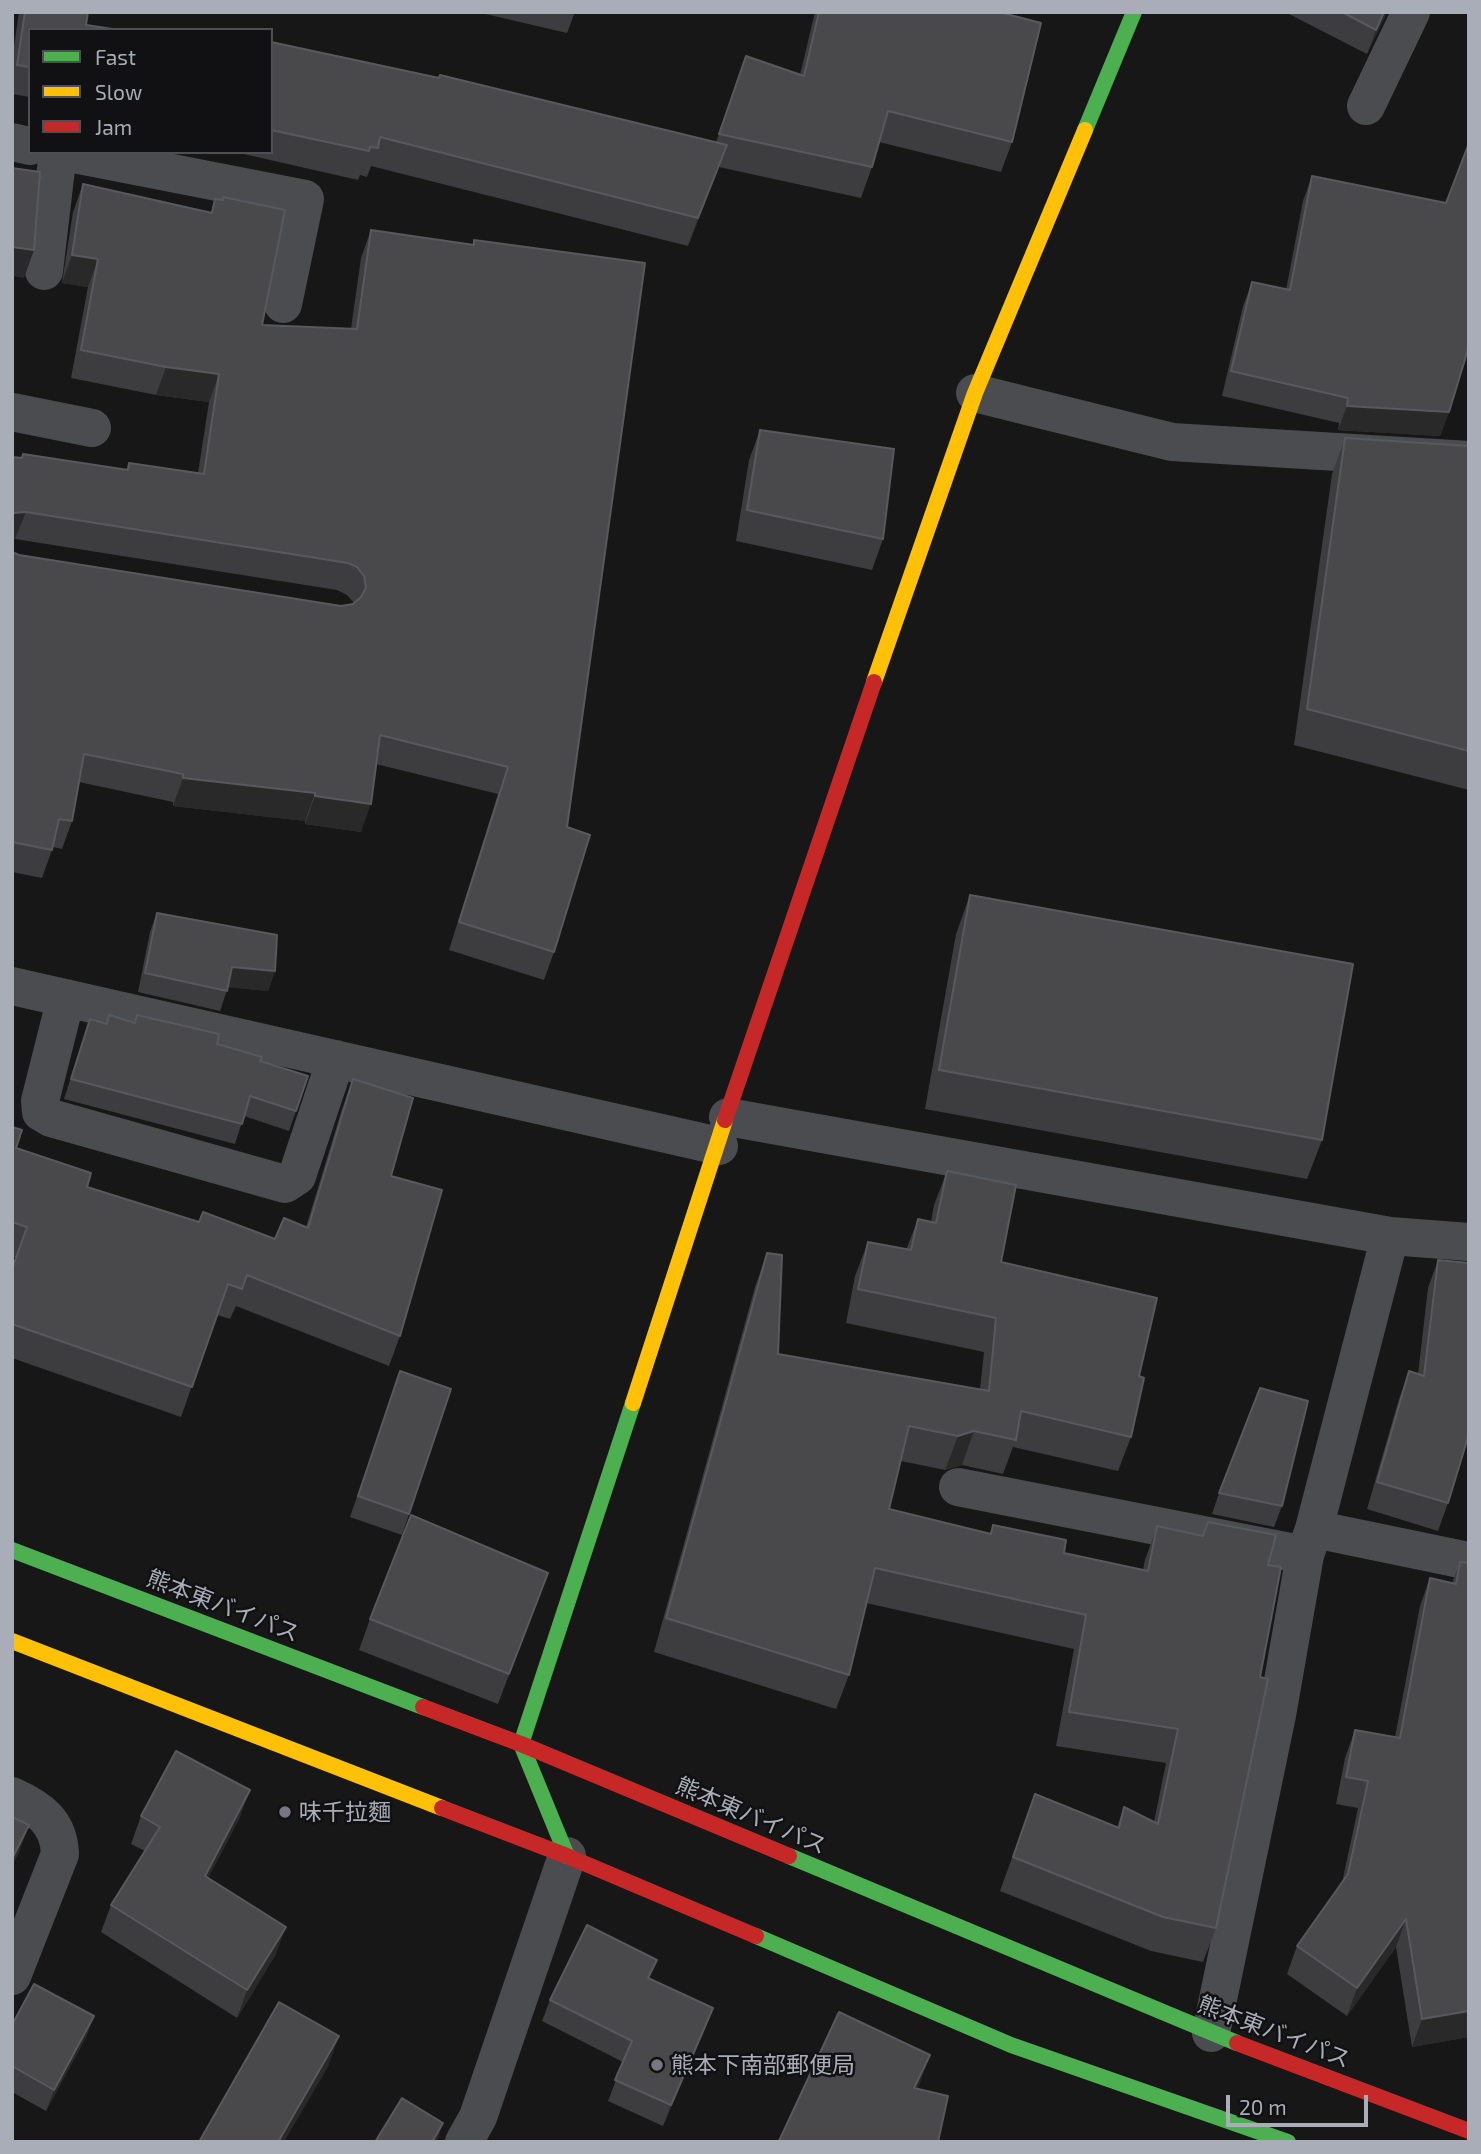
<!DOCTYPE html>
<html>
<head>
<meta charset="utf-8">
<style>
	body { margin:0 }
	#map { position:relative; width:1481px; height:2154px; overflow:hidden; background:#171717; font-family:"Exo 2",sans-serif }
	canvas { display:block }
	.frame { position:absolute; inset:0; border:14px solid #a8adb8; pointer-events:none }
	.legend { position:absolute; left:28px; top:28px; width:245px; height:126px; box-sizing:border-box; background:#111113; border:2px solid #4d4f55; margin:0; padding:9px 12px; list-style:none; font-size:21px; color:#a8adb8 }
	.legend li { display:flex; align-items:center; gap:14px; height:35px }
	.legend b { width:35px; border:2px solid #4d4f55 }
	.scale { position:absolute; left:1226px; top:2095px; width:142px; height:32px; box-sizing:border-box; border:4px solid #a8adb8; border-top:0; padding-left:9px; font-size:21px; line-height:24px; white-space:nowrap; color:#a8adb8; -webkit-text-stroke:5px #111113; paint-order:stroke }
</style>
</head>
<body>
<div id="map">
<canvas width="1481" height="2154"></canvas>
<div class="frame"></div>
<ul class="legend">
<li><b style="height:9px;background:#4caf50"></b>Fast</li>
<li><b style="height:9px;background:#ffc107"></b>Slow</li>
<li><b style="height:9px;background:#c62828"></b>Jam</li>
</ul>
<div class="scale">20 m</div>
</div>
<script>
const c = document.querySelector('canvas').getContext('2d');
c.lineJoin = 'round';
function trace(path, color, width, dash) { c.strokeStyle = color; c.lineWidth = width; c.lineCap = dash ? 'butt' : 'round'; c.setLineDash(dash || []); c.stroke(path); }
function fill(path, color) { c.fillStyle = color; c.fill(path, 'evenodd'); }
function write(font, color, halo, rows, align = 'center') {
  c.font = font + ' "Exo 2","Noto Sans JP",sans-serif'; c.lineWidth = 5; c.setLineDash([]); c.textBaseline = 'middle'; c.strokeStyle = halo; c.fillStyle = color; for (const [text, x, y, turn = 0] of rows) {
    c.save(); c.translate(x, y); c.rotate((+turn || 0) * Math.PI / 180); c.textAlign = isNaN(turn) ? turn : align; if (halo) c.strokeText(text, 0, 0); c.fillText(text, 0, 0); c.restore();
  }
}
trace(new Path2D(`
	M1366,106l45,-94
	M12,142l18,4
	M64,152l241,47 -22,105
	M44,271l14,-119
	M975,393l197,49 297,18
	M12,412l80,16
	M12,986l707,160
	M66,998l-26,103 1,11 10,6 234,66 12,-8 39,-117
	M728,1117l662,119 79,6
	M958,1487l347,68
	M1314,1529l76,-293
	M12,1796c27,12 47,26 48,58l-48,122
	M1211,2033l66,-318 28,-160 9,-26 155,32
	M464,2142l14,-25 89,-261`), '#4b4c50', 38);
trace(new Path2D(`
	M1085,130l49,-118
	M12,1550l411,157
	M567,1856l-46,-112 112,-341
	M789,1856l448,187
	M756,1936l255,109 277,97`), '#4caf50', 16);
trace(new Path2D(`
	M874,682l101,-289 110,-263
	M633,1403l92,-283
	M12,1641l430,167`), '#ffc107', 16);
trace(new Path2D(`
	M725,1120l149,-438
	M423,1707l98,37 268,112
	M442,1808l125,48 189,80
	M1237,2043l232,88`), '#c62828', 16);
fill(new Path2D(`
	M19,12h69l-58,18v67l-18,-3v-34z
	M477,12h98l-8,21z
	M815,12h184l13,130 -11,30 -122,-30 -7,25 -11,31 -142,-31 -31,79 -317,-80 -4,11 -7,-2 -2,5 -123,-28h36v-110l445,100 30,-86 54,19z
	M1285,12h102l-20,42z
	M1312,176l134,27 3,209 -9,24 -102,-6 1,-7 -117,-27 21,-90 9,-24 34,8 17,-89z
	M83,184l128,28 4,-13 47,126 89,4 10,-71 10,-28 101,15 2,-5 93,587 -13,125 -10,28 -95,-30 49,-156 -122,-30 -15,68 -56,-8v-3l-132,-15v-4l-94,-20 -7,39 -10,28 -9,-2 -11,31 -30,-6v-320l7,3 322,51 13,-3 -7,-8 -10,-5 -322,-51 -3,1v-83l10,1 1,-4 103,16 3,-7 69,10 11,-71 -53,-7 -85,-17 17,-91 -26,-4 11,-71z
	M760,430l123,109 -11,31 -136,-29 13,-81z
	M1345,438l124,8v344l-175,-45 38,-271z
	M970,895l352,245 -15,39 -382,-70 31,-175z
	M157,913l118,58 -7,20 -40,-4 -8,24 -82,-19 12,-60z
	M109,1015l25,8 3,-8 80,29 43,17 36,50 -7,20 -45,-15 -9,28 -171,-45 26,-80 16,5z
	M353,1079l38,97 9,160 -11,30 -153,-60 -6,13 -13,-4 -36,102 -169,-59v-90l4,-10 -4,-2v-129l4,21 71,39 112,35 76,17 31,-12 36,-118z
	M947,1171l54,91 138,114 -8,61 -13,34 -105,-24 -10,27 -41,-9 -17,5 -44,-9 -12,48 101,24 3,-8 71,28 79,17 2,-10 12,-34 111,39 -8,112 -44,251 -13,34 -52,-11 -151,-60 35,-97 82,33 7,-20 30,15 12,-59 -110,-17 18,-97 -208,-46 -17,72 -13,34 -182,-57 101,-365 12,-34 11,101 202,35 4,-37 -138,-29 9,-47 13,-34 38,8 12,-31 13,3 3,-17z
	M1438,1260l10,243 -10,28 -71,-22 32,-110 10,-28 9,3 10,-86z
	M400,1371l9,143 -7,21 -52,-18z
	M1219,1493l63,13 -8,21 -62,-13z
	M1460,1562l9,1v474l-57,10 -16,-100 -49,69 -60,-42 10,-28 45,-63 16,-75 -22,-4 9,-46 10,-28 40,7 25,-131 10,-28 22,5z
	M548,1573l-50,131 -139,-54 11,-31z
	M141,1816l99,1 -32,61 68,76 -39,64 -136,-86 10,-27 34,-54 -14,-7z
	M650,1979l63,29 -8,21 -42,97 -55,-25 15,-39 -81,-41 8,-21z
	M94,2016l-8,21 -40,74 -34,-19v-67z`), '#3d3d3f');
fill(new Path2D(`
	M1384,12h3l-20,42 9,-24z
	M727,145l-10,28 -29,73 10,-28z
	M12,247l22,3 -10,28 -12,-2z
	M72,255l26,4 -10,28 -26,-4z
	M166,367l53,7 -10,28 -53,-7z
	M1347,406l102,6 -9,24 -102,-6z
	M26,512l-11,27 -3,1v-25l2,-2z
	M183,778l132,15 -10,28 -132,-15z
	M315,796l56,8 -10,28 -56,-8z
	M232,967l43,4 -7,20 -43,-4z
	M974,1431l-12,34 -17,5 13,-34z
	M548,1573l-11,31 -39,100 11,-30z
	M250,1790l-10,27 -45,86 10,-27z
	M29,1825l-10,28 -7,13v-7z
	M1406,1919l-10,28 -49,69 10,-28z
	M286,1927l-10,27 -39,64 10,-28z
	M713,2008l-8,21 -42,97 8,-21z
	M1469,2011v26l-57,10 10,-28z
	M94,2016l-8,21 -40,74 8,-21z
	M339,2036l-11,31 -44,75h-6z
	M930,2055l-10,28 -16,33 10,-28z
	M443,2123l-6,19h-5z`), '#29292a');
const building = new Path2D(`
	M25,12h63l-2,13 33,5h-89v37l-13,-2z
	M819,12h180l42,11 -29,119 -124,-31 -16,56 -153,-33 27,-78 58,20z
	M1342,12h42l-8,18z
	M271,42l168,36 1,-3 287,70 -29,73 -318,-81 -2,11 -8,-1 -1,4 -98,-21z
	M1469,143v203l-20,66 -102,-6 1,-8 -117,-27 21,-89 38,8 22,-114 134,27z
	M12,168l28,4 -6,78 -22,-3z
	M83,184l129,29 3,-14 8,1v-3l62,13 -23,115 95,4 14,-99 103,15v-5l171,23 -78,564 23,8 -36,117 -95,-30 49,-155 -128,-32 -9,69 -56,-8v-3l-132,-15v-4l-99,-20 -12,67 -13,-2 -7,31 -40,-8v-290l7,3 322,51 12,-2 8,-7 5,-9 -2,-12 -7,-9 -9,-4 -322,-51 -12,1 -2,2v-58l10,1 1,-4 105,16 1,-7 75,11 15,-100 -53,-7 -85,-17 17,-91 -26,-4z
	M760,430l134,19 -11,90 -136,-29z
	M1345,438l124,8v305l-162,-42z
	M970,895l383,69 -31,176 -383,-70z
	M157,913l120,22 -2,36 -43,-4 -5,24 -82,-18z
	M109,1015l26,8 2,-8 82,19 -2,10 45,13 -2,4 48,15 -12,35 -46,-15 -8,28 -171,-45 19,-60 17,5z
	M353,1079l60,19 -22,78 51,14 -42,146 -153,-61 -5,14 -14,-5 -36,103 -180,-63v-55l15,-42 -15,-5v-95l10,3 -6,18 75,25 -4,14 112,35 4,-10 72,27 9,-21 24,10z
	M947,1171l69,14 -15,77 156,36 -18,78 5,2 -13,59 -110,-26 -5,29 -42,-9 -16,5 -49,-10 -20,83 102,25 2,-9 73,15 -2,13 84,18 9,-45 46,10 5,-14 68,13 -8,30 13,2 -21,110 8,2 -52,249 -53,-11 -150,-60 22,-63 84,34 5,-21 34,17 20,-95 -109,-17 17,-97 -211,-47 -26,107 -183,-57 101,-365 15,2 -4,99 211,37 7,-73 -138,-29 10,-47 43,8 7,-31 18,4z
	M1438,1260l31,3v171l-21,69 -71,-21 32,-111 15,5z
	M400,1371l51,18 -42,125 -51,-18z
	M1260,1388l48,13 -26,105 -63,-13z
	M411,1515l137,58 -39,101 -139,-55z
	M1460,1562l9,1v448l-47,8 -16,-100 -49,69 -60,-42 51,-72 20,-93 -22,-4 9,-47 45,8 30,-160 26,6z
	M176,1751l74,39 -45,86 81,51 -39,63 -136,-85 49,-78 -19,-11z
	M12,1817l17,8 -17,34z
	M587,1925l70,35 -9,18 65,30 -42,97 -56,-25 17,-39 -82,-41z
	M34,1984l60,32 -40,74 -42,-24v-41z
	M279,2002l60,34 -61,106h-79z
	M839,2012l91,43 -16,33 34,8 -10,46 -159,-1z
	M402,2098l41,25 -11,19h-57z`);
fill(building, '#49494c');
trace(building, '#58595d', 2);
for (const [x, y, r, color] of [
	[285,1812,7,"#757880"],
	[657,2065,7,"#757880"]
]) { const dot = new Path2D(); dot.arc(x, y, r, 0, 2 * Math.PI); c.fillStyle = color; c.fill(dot); trace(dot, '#111113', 2.5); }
write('23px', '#a8adb8', '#111113', [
	["熊本東バイパス",223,1606,21],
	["熊本東バイパス",751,1816,23],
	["熊本東バイパス",1274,2032,21]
]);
write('23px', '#a8adb8', '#111113', [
	["味千拉麵",299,1812],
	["熊本下南部郵便局",671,2065]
], 'left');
</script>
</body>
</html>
